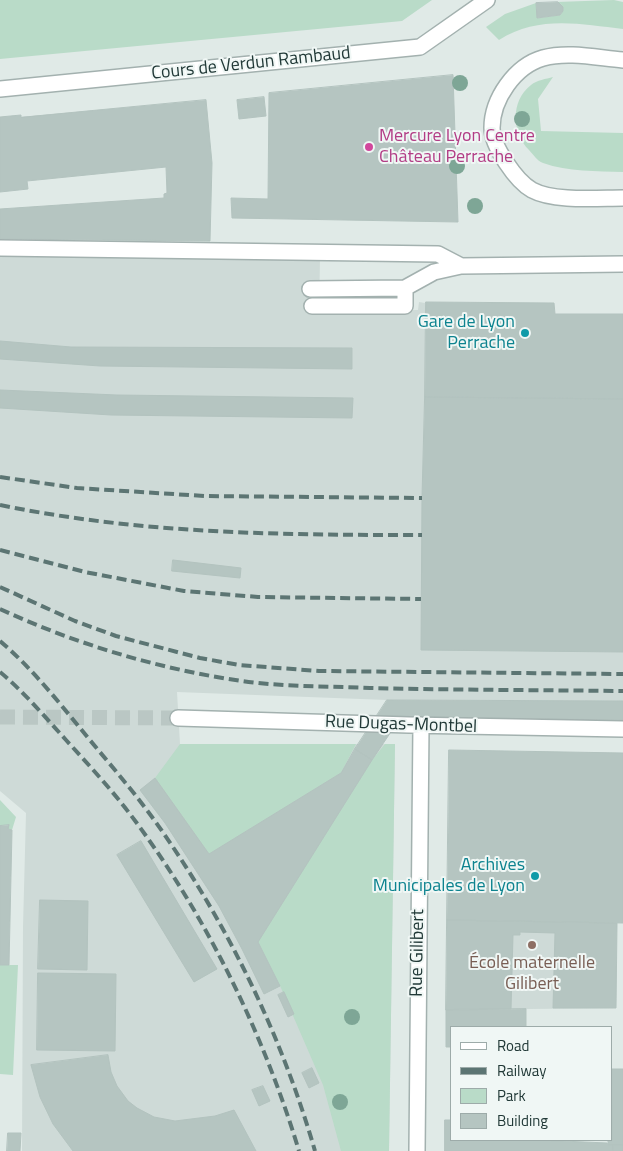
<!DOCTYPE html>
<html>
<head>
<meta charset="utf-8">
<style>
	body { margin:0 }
	#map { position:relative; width:623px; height:1151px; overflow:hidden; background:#e0eae7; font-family:"Titillium Web",sans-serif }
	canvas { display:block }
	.legend { position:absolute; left:450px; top:1026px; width:162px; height:115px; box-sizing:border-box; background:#f0f7f5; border:1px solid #9daba9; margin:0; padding:6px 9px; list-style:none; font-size:15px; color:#213937 }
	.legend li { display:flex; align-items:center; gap:10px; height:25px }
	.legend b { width:25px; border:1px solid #9daba9 }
</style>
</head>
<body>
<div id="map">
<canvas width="623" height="1151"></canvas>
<ul class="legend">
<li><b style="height:6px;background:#fff"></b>Road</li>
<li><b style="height:6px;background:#5c7573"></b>Railway</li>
<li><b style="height:14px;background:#b9dbc8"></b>Park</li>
<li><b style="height:14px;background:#b5c5c1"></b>Building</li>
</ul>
</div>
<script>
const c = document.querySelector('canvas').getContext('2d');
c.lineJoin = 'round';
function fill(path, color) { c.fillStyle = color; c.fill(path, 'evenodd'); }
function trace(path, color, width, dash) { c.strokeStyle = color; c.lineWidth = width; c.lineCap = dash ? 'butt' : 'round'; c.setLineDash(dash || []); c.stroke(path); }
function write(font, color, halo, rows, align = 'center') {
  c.font = font + ' "Titillium Web",sans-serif'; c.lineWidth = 4; c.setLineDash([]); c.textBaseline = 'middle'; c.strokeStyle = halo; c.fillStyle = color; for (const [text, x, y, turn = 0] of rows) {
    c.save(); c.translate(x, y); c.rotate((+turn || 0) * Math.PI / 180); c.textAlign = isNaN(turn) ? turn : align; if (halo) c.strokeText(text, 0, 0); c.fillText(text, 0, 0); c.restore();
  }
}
fill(new Path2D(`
	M0,255l320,4 -1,52 99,-1 1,-8 6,1 1,48 197,48v302l-236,-1 -210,-8 3,52h215l-6,407h-367l1,-224 3,-114 -26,-22z
	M447,920l170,3 -1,85 -170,2z`), '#cedad7');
fill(new Path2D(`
	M0,0h432l-30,21 -402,38z
	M614,0l9,2v27c-43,-5 -85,-14 -124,11l-13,-13 19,-13 31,-11 2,15 22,-3c5,-5 3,-12 -4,-13z
	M553,77l-15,22 3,32 82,2v39c-26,-1 -55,0 -80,-9 -6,-2 -10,-9 -14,-13 -17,-17 -19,-49 2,-65 6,-5 15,-6 22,-8z
	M180,744h176l-15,29 -132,81 -54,-76z
	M385,744h10l-6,407h-48l-18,-66 -42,-97 -23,-46 114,-182z
	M0,800l16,17 -4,13 -4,-1v-4l-8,1z
	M0,965h18l-5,110 -13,-1z`), '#b9dbc8');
const building = new Path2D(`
	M558,2l5,5v4l-3,4 -23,3 -1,-15z
	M453,75l5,147 -226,-4 -1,-20 37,1 1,-106z
	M264,97l2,19 -27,3 -2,-19z
	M206,100l6,63 -2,78 -210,-2v-30l164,-11v-4l3,-1 -1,-26 -139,14 1,8 -28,3v-75l21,-2v2z
	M426,302l128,1 1,11h68v85l-198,-2z
	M0,341l71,6 281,1v21l-252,-3 -100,-7z
	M0,390l117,5 236,3 -1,20 -241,-3 -111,-7z
	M425,397l198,2v253l-202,-2 1,-152z
	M173,560l68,8 -1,10 -68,-7z
	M387,700l236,1v19l-222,-3 -29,43 -17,-11z
	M355,749l17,11 -114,182 22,44 -16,8 -22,-45 -23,-43 -54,-83 -25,-33 15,-12 54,76 132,-81z
	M449,750l174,3v170l-176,-3z
	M9,825l-1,4 4,1 -3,135h-9v-139z
	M141,841l76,128 -23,13 -77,-127z
	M40,900l48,1 -1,69 -49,-1z
	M447,920l170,3 -1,85h-63l2,-75 -35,-1v3h-7l-2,74 -65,1z
	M38,973l78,1 -1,77 -78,-1z
	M284,992l10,22 -6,3 -10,-22z
	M526,1009v18h-74v20h-6v-37z
	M108,1055l3,17 6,14 11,15 9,7 17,9 21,4 40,-5 19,-6 22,41h-183l-20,-27 -13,-27 -9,-32z
	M312,1068l7,15 -10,5 -7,-15z
	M612,1069h11v76h-15v-5h4z
	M263,1086l7,15 -11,5 -7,-16z
	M445,1120h7v20h88l67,3 1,2h5v6h-168z
	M8,1133h13l-1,18h-13z
	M613,1145h10v6h-10z`);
fill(building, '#b5c5c1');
trace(building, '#b3c3bf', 1);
trace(new Path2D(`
	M0,717l178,1`), '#bac7c4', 15, [15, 8]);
const minor = new Path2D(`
	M623,60c-25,-2 -55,-9 -80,-2 -28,8 -51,41 -51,70 0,18 24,53 40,62 22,12 66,8 91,8
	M0,89l420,-42 67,-47
	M0,248l438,6 23,12 162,-2
	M310,289l95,-1 29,-16 27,-6
	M312,306h93v-18
	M178,718l231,7 214,4
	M417,1151l4,-426`);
trace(minor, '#a3b1af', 18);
trace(minor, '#fff', 15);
trace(new Path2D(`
	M0,477l77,11 127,8 218,2
	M0,505c141,29 279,30 422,30
	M0,550l85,22 99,19 74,6 163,2
	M0,587l75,34 41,15 84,22 39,7 80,6 304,3
	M0,609c76,35 158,60 242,72 42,6 85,5 128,7 84,2 169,2 253,3
	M0,641c33,28 61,64 89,98 25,30 51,60 73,92 68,98 120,206 153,320
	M0,672c24,20 45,45 66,68 22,24 44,48 64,74 75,99 133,218 169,337`), '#5c7573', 4, [10, 5]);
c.fillStyle = '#7ea696';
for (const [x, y] of [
	[460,83],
	[522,119],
	[457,166],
	[475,206],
	[352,1017],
	[340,1102]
]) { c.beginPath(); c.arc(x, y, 8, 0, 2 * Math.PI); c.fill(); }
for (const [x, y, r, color] of [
	[369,147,5,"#d1479c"],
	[525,333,5,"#0f9aa8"],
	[535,876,5,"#0f9aa8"],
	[532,945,5,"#8d6e63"]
]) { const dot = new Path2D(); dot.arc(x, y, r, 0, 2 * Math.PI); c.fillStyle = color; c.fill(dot); trace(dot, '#f0f7f5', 2); }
write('18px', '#213937', '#f0f7f5', [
	["Cours de Verdun Rambaud",251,64,-6],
	["Rue Dugas-Montbel",401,725,2],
	["Rue Gilibert",418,953,-89]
]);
write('18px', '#b23c85', '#f0f7f5', [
	["Mercure Lyon Centre",379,137],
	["Château Perrache",379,158]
], 'left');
write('18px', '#0d838f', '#f0f7f5', [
	["Gare de Lyon",515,323],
	["Perrache",515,344],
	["Archives",525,866],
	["Municipales de Lyon",525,887]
], 'right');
write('18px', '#785e54', '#f0f7f5', [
	["École maternelle",532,964],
	["Gilibert",532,985]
]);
</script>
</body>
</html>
